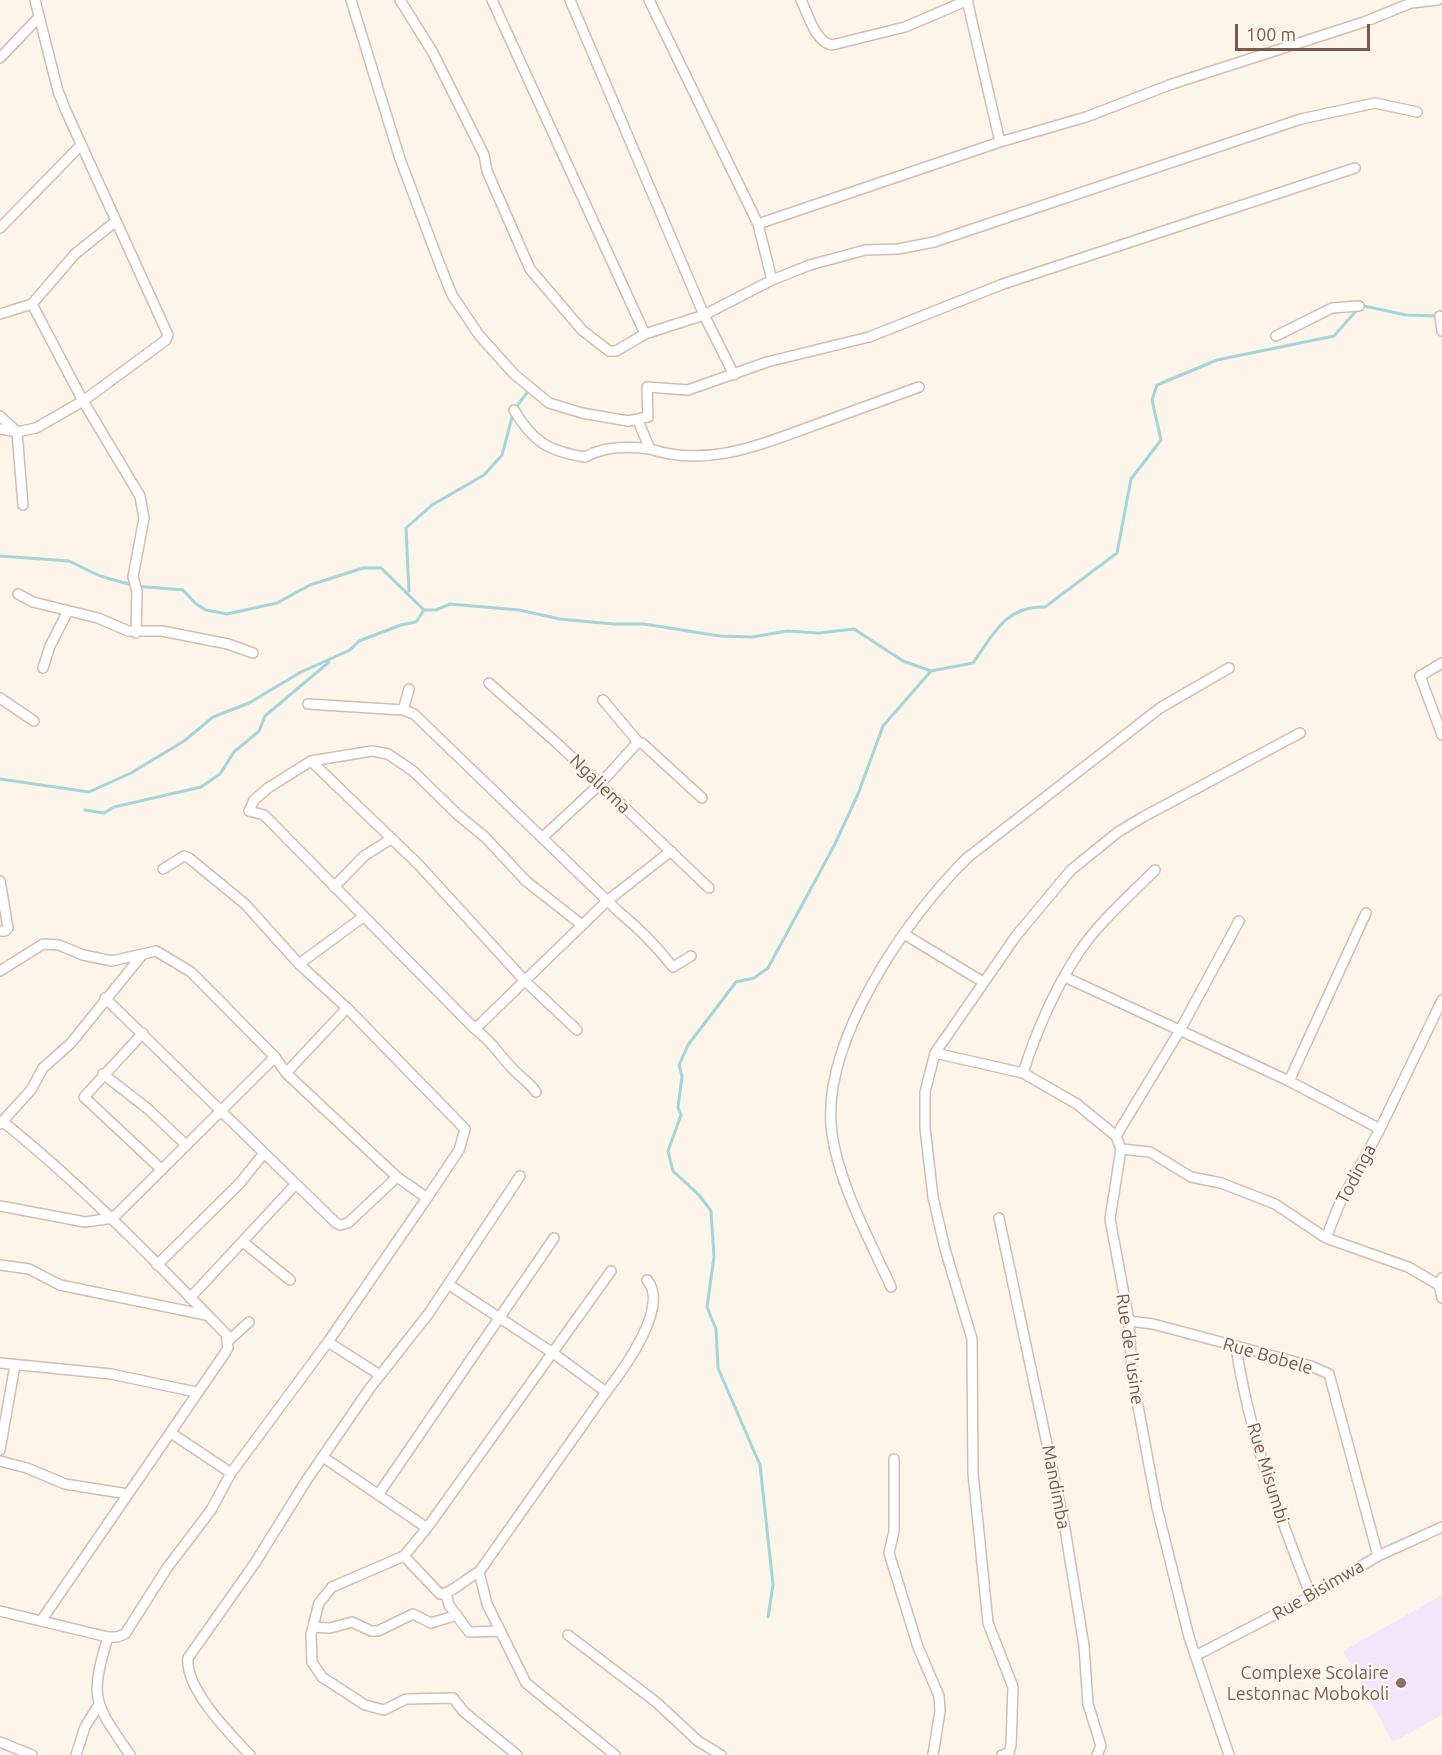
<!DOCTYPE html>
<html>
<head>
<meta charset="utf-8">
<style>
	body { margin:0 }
	#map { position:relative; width:1442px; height:1755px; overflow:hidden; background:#fdf4ea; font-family:Ubuntu,sans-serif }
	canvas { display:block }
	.scale { position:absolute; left:1235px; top:24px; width:135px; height:27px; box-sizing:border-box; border:3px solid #79594c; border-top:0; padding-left:8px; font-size:18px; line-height:21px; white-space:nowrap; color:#79594c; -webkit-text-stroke:4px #fff8f1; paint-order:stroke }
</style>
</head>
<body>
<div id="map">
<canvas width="1442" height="1755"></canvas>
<div class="scale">100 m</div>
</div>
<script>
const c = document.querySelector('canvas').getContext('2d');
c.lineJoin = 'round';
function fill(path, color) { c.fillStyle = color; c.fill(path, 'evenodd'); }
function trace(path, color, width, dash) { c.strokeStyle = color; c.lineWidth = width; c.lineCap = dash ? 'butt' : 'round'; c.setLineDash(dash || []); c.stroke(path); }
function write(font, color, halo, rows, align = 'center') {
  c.font = font + ' Ubuntu,sans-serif'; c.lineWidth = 4.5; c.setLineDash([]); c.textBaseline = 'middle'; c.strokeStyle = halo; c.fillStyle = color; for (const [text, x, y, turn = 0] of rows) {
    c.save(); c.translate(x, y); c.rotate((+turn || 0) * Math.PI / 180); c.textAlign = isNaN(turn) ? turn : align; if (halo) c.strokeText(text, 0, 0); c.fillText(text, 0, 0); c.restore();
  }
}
fill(new Path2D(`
	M1442,1595v120l-49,27 -50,-91z`), '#f1e6fa');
trace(new Path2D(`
	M0,556l69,5 31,15 35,10 48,4 13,14 10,6 21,4 50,-11 33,-18 53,-17h18l43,42
	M409,591l-3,-63 26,-23 52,-30 18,-20 12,-45 15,-20
	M424,610h12l14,-6 69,6 41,9 53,5h31l76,12 32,1 35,-6 32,2 35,-4 49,32 28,10 42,-8c20,-28 33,-58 72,-56l72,-54 14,-74 30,-39 -9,-40 5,-15 60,-25 117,-24 22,-25 8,-5 42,9 32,1
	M0,779l89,13 42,-19 53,-32 29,-24 36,-14 52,-31 49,-22 9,-9 42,-16 15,-3 8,-12
	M85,810l19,3 10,-6 87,-20 19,-13 14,-22 25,-21 6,-15 64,-54
	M768,1617l5,-32 -13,-120 -42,-97 -2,-39 -9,-22 7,-50 -3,-46 -12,-16 -26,-24 -5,-20 13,-36 -3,-8 4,-31 -3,-11 9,-20 48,-63 18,-4 14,-10 67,-124 23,-50 25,-68 48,-55`), '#a3d5d9', 3);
const street = new Path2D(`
	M351,0l49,159 40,106 12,30 27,40 35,39 35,29 33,10 46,8 20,-4 -1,-30 41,3 79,-28 102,-25 134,-53 352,-116
	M400,0l32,51 52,104 3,16 43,98 52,61 27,21h7l29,-17 59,-19 68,-35 38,-15 55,-15 33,-1 36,-7 367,-123 74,-16 42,9
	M492,0l153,334
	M570,0l134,315 30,60
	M649,0l109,224 14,56
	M801,0c7,14 14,42 31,45l73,-18 63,-27
	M967,0l33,142
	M0,58l39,-41
	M758,224l242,-82 86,-25 86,-33 192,-62 47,-19 27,-3
	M0,228l81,-83
	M32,304l51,97 57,95 4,22 -11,59 4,14 -1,42
	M0,314l32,-10 43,-50 40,-32
	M1440,316l2,15
	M1276,336l56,-28 27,-2
	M514,410c19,32 34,41 71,47 20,-11 44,-11 65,-8
	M0,416l17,16 6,73
	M638,421l12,28c58,19 112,-5 165,-24 35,-13 69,-25 104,-38
	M0,429l17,3 19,-4 47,-27 83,-61 2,-5 -102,-224 -8,-20 -23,-91
	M18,594l15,8 65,16 30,13h34l66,13 25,9
	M1442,663l-22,13 22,59
	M43,668l7,-22 18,-35
	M489,683l70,62 150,143
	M409,689l-6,21 11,4 205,198c20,16 38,35 54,55l18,-11
	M0,698l34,23
	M603,700l35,42
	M308,704l95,6
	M311,761l107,103 107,117 52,49
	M543,837l57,-53 38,-42 4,1 60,55
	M163,869l21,-13 5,2 56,46 54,60 48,44 -61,65
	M0,881l8,47 -3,3h-5
	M334,887l30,-31 27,-17
	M904,934l79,48
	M299,964l64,-47
	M0,971l43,-27 16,1 24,10 29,6 44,-10 35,21 84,85 11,16 111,104 -49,46 -8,2 -4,-2 -231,-225
	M1065,977l224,104 91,48
	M347,1008l118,121 -6,21 -32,48
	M475,1029l132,-128 64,-50
	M143,1033l-59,64 78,73
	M935,1053l88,20 54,31 39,32 5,13 -11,70 19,102 3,53 25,134 32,129 40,118
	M1023,1073c13,-41 31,-82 54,-118 21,-32 51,-58 78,-85
	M103,1074l45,35 38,36
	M1289,1081l77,-168
	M536,1092c-7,-10 -16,-15 -24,-24 -15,-15 -18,-25 -37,-39l-211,-214 -15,-4 5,-11 14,-12 43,-27 61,-10 16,3 25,17 45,44 27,22 41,44 56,44
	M2,1121c81,65 152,139 224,213l2,14 -3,5 -184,268
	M0,1124l31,-34 12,-22 28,-25 71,-88
	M1116,1136l63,-104 60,-111
	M1121,1149l29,3 41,25 30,6 54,21 51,34
	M0,1206l85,16 28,-4 162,-161
	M999,1218l66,311 19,117 4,58 13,42 -4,9
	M243,1242l47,38
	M0,1265l29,4 31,16 146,30
	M157,1265l83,-82 24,-30
	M1442,1278l-3,7 3,13
	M448,1284l105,69 53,39 -127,180 8,32 39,79 89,72
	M1439,1285l-31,-18 -82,-29 13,-33 41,-76 62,-129
	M891,1287c-22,-49 -51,-100 -59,-153 -13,-90 74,-216 135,-276l193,-150 69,-40
	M190,1298l105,-113
	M1129,1321l24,3 158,42 18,8 49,182
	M228,1341l21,-19
	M328,1342l52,33
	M1236,1347c13,86 43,169 75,249
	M0,1363l111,11 85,18
	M606,1392c18,-23 64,-86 41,-112
	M171,1433l60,40
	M0,1450l15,-85
	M323,1457l104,71 184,-257
	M894,1459v72l-5,22 29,94 21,49 1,15 -7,44
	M0,1461l27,7 38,16 63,10
	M378,1495l176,-257
	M427,1528l-23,28 -72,31 -13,16 -8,31 1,28 10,15 43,28 19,5 22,-11 47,-1 11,14 53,43
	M404,1556l36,38c13,-1 26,-16 39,-22
	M446,1594l3,11 20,27 31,-1
	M0,1611l108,26h9l8,-3 42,-66 44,-58 20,-37 97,-131 99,-144 -30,-21
	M313,1627l17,1 22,-6 19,9h7l35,-17 18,9 26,-8
	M568,1635l88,67 42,39 23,14
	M108,1637c-19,63 -14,65 22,118
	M1195,1656l116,-60 67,-40 64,-29
	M0,1742l32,13
	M76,1755l9,-28 13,-21
	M250,1755c-20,-21 -65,-66 -62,-97l67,-95 51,-82 64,-93 59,-75 91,-137
	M1002,1755l7,-2 2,-8 2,-58 -25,-64 -15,-150 -1,-134 -27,-90 -12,-52 -8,-69v-36l10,-39 81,-117 55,-66 47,-38 25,-15 157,-84`);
trace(street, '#d2bdb1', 12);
trace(street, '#fff', 9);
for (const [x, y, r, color] of [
	[1401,1683,6,"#8d6e63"]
]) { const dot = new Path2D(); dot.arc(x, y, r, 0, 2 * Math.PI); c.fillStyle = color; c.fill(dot); trace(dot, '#fff8f1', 2); }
write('18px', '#79594c', '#fff8f1', [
	["Ngaliema",600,784,44],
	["Todinga",1356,1174,-62],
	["Rue de l'usine",1130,1349,82],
	["Rue Bobele",1268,1356,16],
	["Rue Misumbi",1268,1473,73],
	["Mandimba",1056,1487,79],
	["Rue Bisimwa",1318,1590,-30]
]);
write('18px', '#785e54', '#fff8f1', [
	["Complexe Scolaire",1389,1673],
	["Lestonnac Mobokoli",1389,1694]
], 'right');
</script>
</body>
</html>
